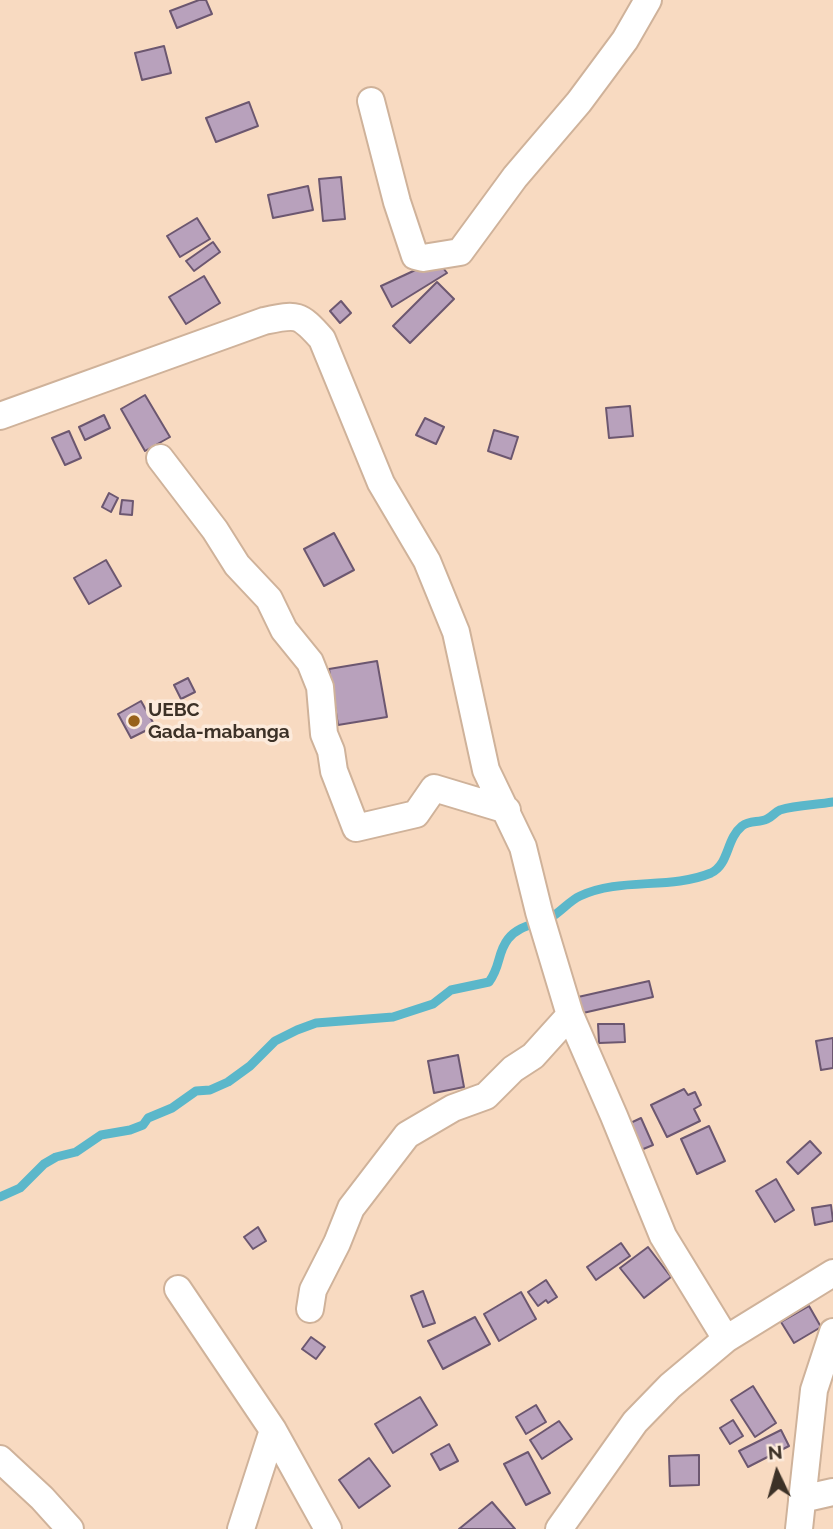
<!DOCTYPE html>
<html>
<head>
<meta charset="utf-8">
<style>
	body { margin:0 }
	#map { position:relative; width:833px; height:1529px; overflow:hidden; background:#f8dac1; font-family:Raleway,sans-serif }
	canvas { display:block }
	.north { position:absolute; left:742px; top:1438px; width:70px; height:70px; -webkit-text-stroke:5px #fceadb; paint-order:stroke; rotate:355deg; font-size:19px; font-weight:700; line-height:28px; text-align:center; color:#3c3127 }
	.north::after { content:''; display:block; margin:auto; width:24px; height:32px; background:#3c3127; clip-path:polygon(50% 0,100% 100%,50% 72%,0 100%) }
</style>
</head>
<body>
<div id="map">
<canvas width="833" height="1529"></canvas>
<div class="north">N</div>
</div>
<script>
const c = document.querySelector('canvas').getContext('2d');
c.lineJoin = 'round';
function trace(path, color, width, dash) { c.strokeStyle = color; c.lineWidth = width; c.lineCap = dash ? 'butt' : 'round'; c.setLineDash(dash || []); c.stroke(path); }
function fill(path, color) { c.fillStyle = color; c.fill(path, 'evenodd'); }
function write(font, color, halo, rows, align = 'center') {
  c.font = font + ' Raleway,sans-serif'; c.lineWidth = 7; c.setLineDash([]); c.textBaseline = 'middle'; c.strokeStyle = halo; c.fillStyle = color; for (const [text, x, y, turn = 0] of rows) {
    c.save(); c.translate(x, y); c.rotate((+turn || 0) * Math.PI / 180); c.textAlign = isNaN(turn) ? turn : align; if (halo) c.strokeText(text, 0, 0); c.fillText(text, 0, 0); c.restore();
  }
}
trace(new Path2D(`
	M0,1197l20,-9 24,-24 12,-7 20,-5 25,-17 29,-5 13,-5 5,-7 24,-10 24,-17 14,-1 18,-8 22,-16 25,-25 22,-11 19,-7 77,-6 40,-13 18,-14 38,-8c12,-16 8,-29 19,-43 11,-14 27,-14 42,-21 11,-6 19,-17 30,-22 40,-19 90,-6 131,-23 18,-8 15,-34 31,-47 8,-6 17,-3 25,-7 5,-2 8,-7 13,-9 17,-5 36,-5 53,-8`), '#5bb7ca', 9);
const building = new Path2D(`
	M199,0h7l6,14 -35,14 -7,-17z
	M164,46l7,27 -29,7 -7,-27z
	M249,102l9,24 -42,16 -10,-24z
	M341,177l4,42 -22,2 -4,-42z
	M308,186l5,24 -40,8 -5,-23z
	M197,218l13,21 -30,18 -13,-21z
	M213,242l7,10 -26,19 -8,-10z
	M437,260l10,13 -55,34 -11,-21z
	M204,276l16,27 -34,21 -17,-27z
	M437,282l17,17 -44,44 -17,-17z
	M341,301l10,12 -11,10 -10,-12z
	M145,395l25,42 -25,14 -24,-42z
	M630,406l3,30 -24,2 -3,-30z
	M104,415l6,13 -25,12 -6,-13z
	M425,418l19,9 -8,17 -20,-9z
	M494,430l24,7 -7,22 -23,-8z
	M69,431l12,27 -16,7 -13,-27z
	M109,493l9,5 -7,14 -9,-5z
	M122,500l11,1 -1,14 -12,-1z
	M334,533l20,37 -30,16 -20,-37z
	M106,560l15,26 -32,18 -15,-26z
	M377,661l10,56 -49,8 -9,-56z
	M188,678l7,14 -14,7 -7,-14z
	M141,701l14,25 -24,12 -13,-24z
	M649,981l4,16 -70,16 -5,-16z
	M598,1024h26l1,18 -26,1z
	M833,1038v30l-12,2 -5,-29z
	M458,1055l6,32 -30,6 -6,-32z
	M684,1089l4,6 7,-3 6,13 -7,4 6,12 -33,16 -16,-32z
	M641,1118l12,27 -17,7 -12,-26z
	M709,1126l16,35 -28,13 -16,-35z
	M810,1141l11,12 -23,21 -11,-12z
	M776,1179l18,31 -19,12 -19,-31z
	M831,1205l2,16 -18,4 -3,-17z
	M258,1227l8,14 -13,8 -9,-12z
	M621,1243l9,13 -34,24 -9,-13z
	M648,1247l23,30 -27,21 -24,-30z
	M546,1280l11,17 -9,6 -2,-3 -8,6 -10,-14z
	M423,1291l12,32 -12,4 -12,-31z
	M521,1292l15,27 -37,22 -15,-27z
	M809,1306l12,21 -27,16 -13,-21z
	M475,1317l15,27 -47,25 -15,-28z
	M311,1337l14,10 -9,12 -14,-10z
	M753,1386l23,37 -21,14 -24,-37z
	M420,1397l17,28 -44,28 -18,-29z
	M536,1405l10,17 -20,12 -10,-17z
	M733,1420l10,16 -13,8 -10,-16z
	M559,1421l13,18 -30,20 -12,-19z
	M781,1430l8,16 -41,21 -9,-16z
	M449,1444l9,17 -18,9 -9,-16z
	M528,1452l22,41 -24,12 -22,-41z
	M699,1455v30l-29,1 -1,-30z
	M369,1458l21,28 -31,22 -20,-28z
	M492,1502l23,27h-56z`);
fill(building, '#b8a1bc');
trace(building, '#6c5770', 2);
const street = new Path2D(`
	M371,101l26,101 18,54 8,2 37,-6 55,-75 64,-75 46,-62 23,-40
	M0,416l264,-95c33,-7 35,-8 58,18l59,144 46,78 29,71 30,138 37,77 16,65 31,103 44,101 49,120 63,103
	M160,458l55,72 22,35 32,34 15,31 26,32 10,25 4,47 7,17 3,20 22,57 60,-14 18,-26 73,22
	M178,1289l95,141 55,99
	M310,1309l3,-19 24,-47 14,-35 56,-73 46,-27 33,-12 27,-27 20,-13 37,-41
	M0,1459l42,39 28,31
	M802,1499l31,-7
	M241,1529l32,-99
	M559,1529l76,-107 35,-36 56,-47 107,-66
	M799,1529l15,-139 19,-58`);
trace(street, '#cfb29a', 30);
trace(street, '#fff', 26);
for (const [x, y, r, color] of [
	[134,721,7,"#98611b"]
]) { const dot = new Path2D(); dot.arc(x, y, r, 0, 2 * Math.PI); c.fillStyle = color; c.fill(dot); trace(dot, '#fceadb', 2.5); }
write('bold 19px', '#3c3127', '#fceadb', [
	["UEBC",148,710],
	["Gada-mabanga",148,732]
], 'left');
</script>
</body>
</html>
